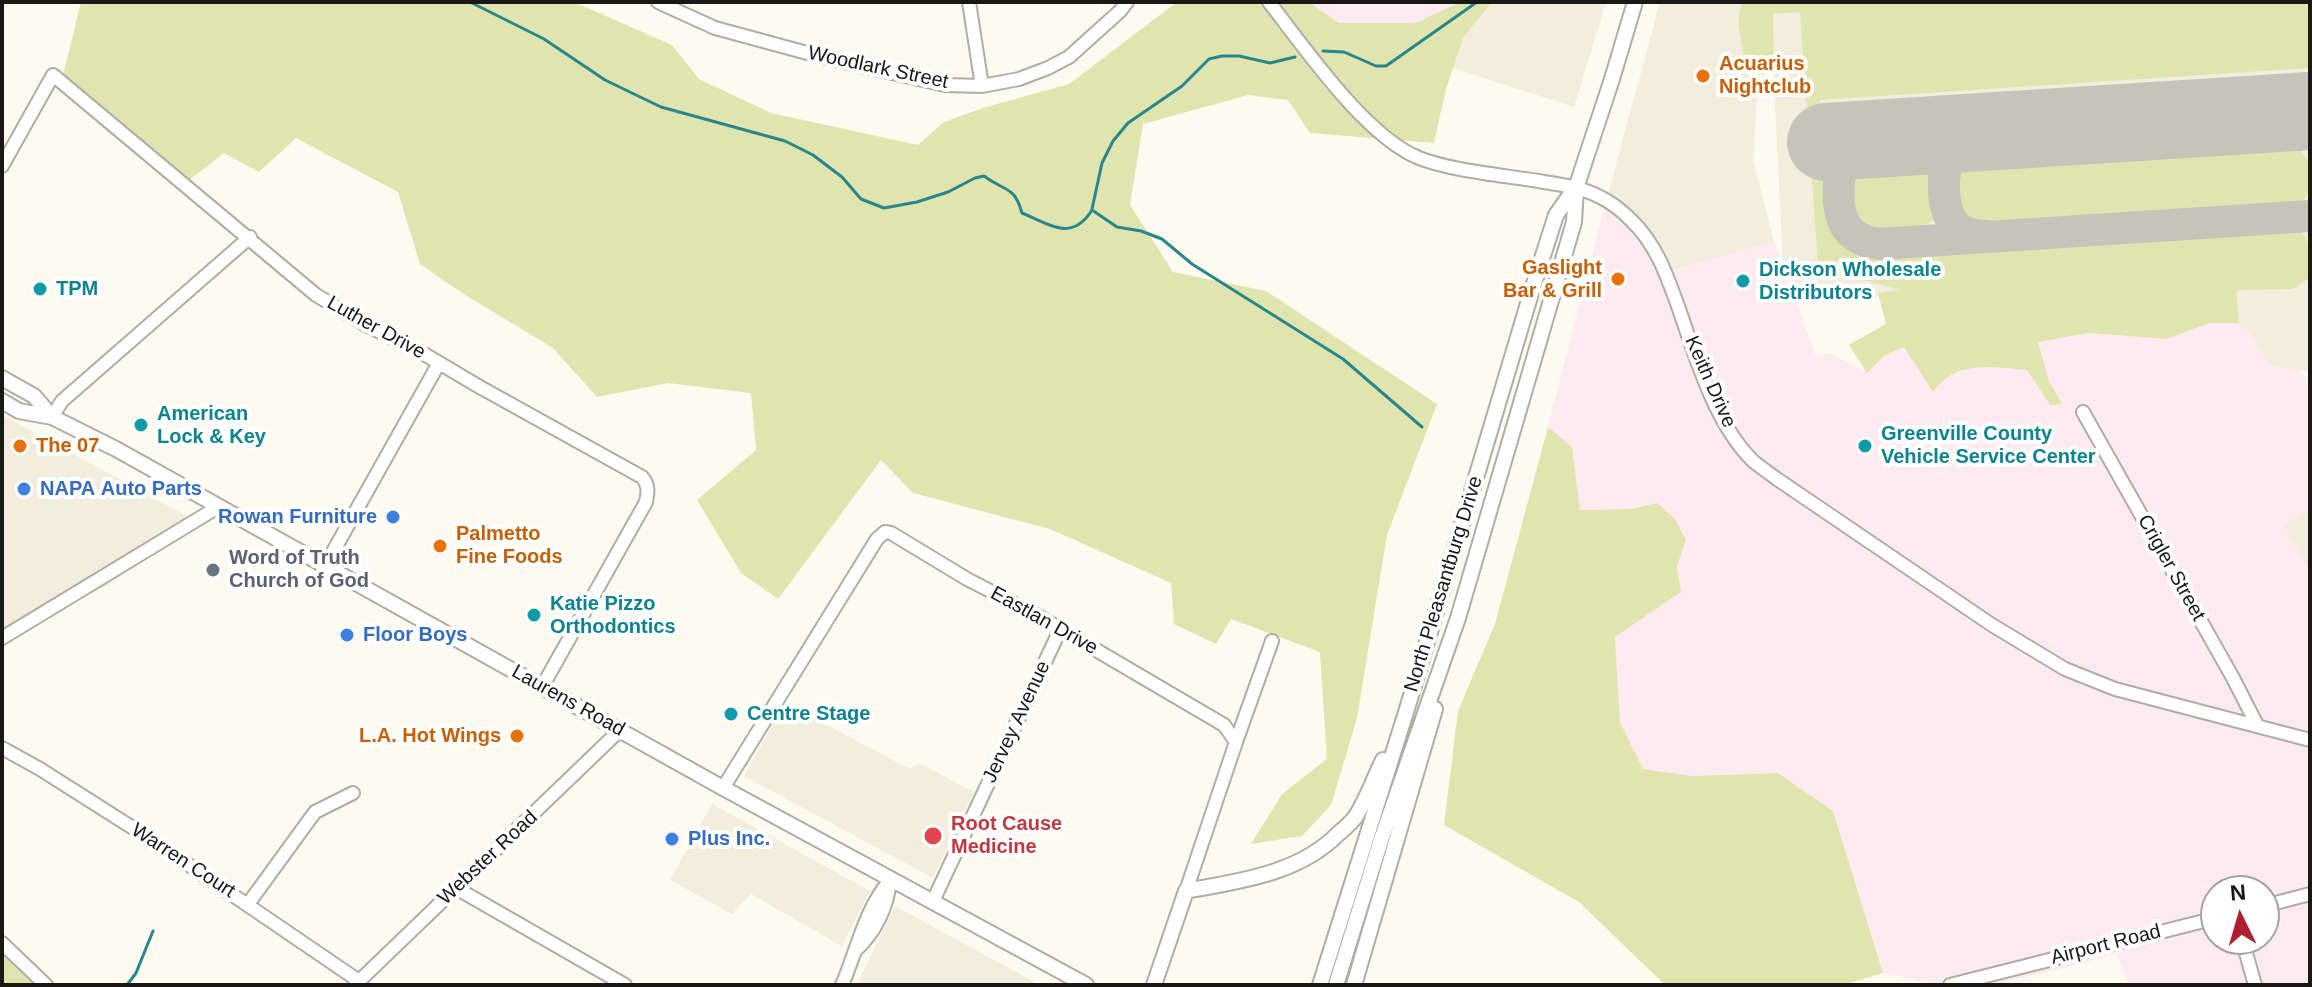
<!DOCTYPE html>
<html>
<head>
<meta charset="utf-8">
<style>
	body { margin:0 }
	#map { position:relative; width:2312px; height:987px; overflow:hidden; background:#fdfaf0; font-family:Helvetica,sans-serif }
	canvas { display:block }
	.frame { position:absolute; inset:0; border:4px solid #191815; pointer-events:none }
	.north { position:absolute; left:2200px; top:875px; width:80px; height:80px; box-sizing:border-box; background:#fff; border:2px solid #a3a3a1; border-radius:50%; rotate:355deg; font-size:22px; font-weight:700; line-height:32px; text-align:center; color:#191815 }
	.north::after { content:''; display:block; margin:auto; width:28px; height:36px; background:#b11e33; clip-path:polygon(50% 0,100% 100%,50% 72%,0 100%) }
</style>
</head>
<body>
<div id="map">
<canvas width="2312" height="987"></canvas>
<div class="frame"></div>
<div class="north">N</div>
</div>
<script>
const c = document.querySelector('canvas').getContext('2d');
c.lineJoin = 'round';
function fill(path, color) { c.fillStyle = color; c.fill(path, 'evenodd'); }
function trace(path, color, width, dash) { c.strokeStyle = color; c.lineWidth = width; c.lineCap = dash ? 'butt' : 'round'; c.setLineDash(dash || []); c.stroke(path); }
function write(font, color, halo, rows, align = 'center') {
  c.font = font + ' Helvetica,sans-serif'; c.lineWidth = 8; c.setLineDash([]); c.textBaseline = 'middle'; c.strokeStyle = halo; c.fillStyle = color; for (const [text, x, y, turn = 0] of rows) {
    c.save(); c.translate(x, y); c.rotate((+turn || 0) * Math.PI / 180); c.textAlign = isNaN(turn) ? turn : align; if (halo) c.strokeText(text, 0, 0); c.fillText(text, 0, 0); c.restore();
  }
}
fill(new Path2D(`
	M1492,2h114l-32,105 -121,-39 10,-30z
	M1660,2h81l-3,22 8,45 12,18 -5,73 21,82 -111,31 -23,-37 -36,-27z
	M1770,2h540v368l-20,1 -22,-7 -22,-36 -6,2 -1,-5 -230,-37 -209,13 -17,-36z
	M2,415l196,107 -90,63 -106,55z
	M2310,508v64l-27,-47z
	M785,703l125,66 9,-6 55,29 -41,86 -189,-102z
	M712,804l158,87 -28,55 -91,-52 -19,20 -62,-34z
	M895,906l145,79h-183z`), '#f2eddc');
fill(new Path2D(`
	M1309,2h151l-43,21h-78z
	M1604,209l36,27 23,37 111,-31 43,117 11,-6 39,19 17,-16 21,-9 8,11 29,20 36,-12 49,4 23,35 11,-1 -12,-23 -12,-39 52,-9 78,6 43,-16h29l1,7 6,-2 23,36 27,6 14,9v129l-27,17 27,47v413h-181l-12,-31 -123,31h-53l-58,-12 -50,-162 -55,-38 -86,3 -49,-7 -23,-47 -5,-85 66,-45 -4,-26 9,-26 -29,-37 -26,6 -51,1 -8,-63 -24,-20zM2216,891h48v48h-48z`), '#feeaf1');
fill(new Path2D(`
	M81,2h493l98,43 27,34 72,34 147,32 26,-23 42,-15 83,-23 108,-82h132l30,21h77l44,-21h32l-29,36 -17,51 -12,54 -124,-10 -22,-33 -40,-5 -105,29 -13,81 43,67 93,19 171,113 -50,131 -30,183 -26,87 -29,31 -51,8 31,-50 45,-35 -7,-107 -89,-33 -15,25 -42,-20 -3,-41 -121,-54 -137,-36 -32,-33 -103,139 -37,-26 -44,-73 59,-50 -5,-57 -83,-10 -71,14 -44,-49 -91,-55 -42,-29 -22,-72 -102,-54 -37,34 -35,-19 -36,28 -125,-106z
	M1741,2h569v66l-490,32 7,104c6,28 12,39 39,49l428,-26c18,8 16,30 16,50l-12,9 -7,3 -55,1 3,33h-29l-43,16 -78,-6 -51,9 11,39 13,23 -12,1 -23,-35c-34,-3 -73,-10 -94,22l-29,-45 -20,9 -17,17 -18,-28 37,-21 -8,-31 22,-3 -62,-17 -20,-9 -18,-252 -27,2 1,59 -16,2 -12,-6 -8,-45z
	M2299,148l11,16v28l-9,10 -16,4 -302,20c-28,-4 -30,-31 -28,-54z
	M1931,173c6,17 5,30 2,47 -12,10 -27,11 -42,11 -40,-1 -44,-16 -41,-53z
	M1548,427l24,20 8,63 51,-1 26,-6 17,15 12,22 -9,26 4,26 -66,45 5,85 23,47 49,7 86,-3 55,38 50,162 -40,12h-178l-86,-83 -135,-77 14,-114 37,-87z
	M2,953l34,32h-34z`), '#e0e5b0');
trace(new Path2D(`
	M470,2l74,37 61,41 56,27 124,34 28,14 29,22 19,22 23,9 33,-6 31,-10 27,-14 9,-2c21,16 30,9 38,37 29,12 50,29 70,-3l25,17 24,4 21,8 30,25 151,95 79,68
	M1323,51l21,1 32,14h10l91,-64
	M1092,209l10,-46 11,-22 15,-18 54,-37 27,-27 13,-3h17l31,7 25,-6
	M127,985l9,-12 17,-42`), '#28878a', 3);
trace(new Path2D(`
	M2284,112l16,4 10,8
	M1982,132c-9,2 -18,4 -24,10 -18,16 -19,67 -2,84 8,8 19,9 30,10
	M1871,139c-9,3 -17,5 -23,12 -7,9 -9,20 -9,31 -2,33 3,57 40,62l431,-28`), '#c6c3ba', 32);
trace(new Path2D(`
	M1826,142l484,-31`), '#c6c3ba', 78);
const minor = new Path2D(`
	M658,2l57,26 107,29 123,28 37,1 37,-7 29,-11 21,-11 51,-46 7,-9
	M969,2l13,84
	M1269,2c36,46 96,134 150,156 37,14 85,17 125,24 20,3 40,6 58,16 10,5 21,14 29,22 26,25 36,56 48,89 17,49 36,115 74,152 7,6 16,12 24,18l215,146 73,44 50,20 195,51
	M2,166l51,-91 263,220 50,30 53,26 59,35 164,91c7,8 6,15 4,25l-104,185
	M2083,412l150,266 24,47
	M52,417l10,-16 188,-164
	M325,566l114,-203
	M2,638l216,-131
	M1236,742l36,-101
	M2,748l38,21 115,73 204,139
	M723,788l154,-249 8,-7 6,1 76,46 66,34 191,112 12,17 -50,149
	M456,888l169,97
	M933,901l127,-271
	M248,904l67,-92 38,-19
	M2264,906l46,-12
	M2242,939l13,46
	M2,943l44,42
	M855,951c20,-19 32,-43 35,-70
	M355,985l265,-255
	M842,985c16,-37 22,-74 48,-105
	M1950,985l266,-67`);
const major = new Path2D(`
	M2,378l32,18 18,21
	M2,401l17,10 33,6 64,32 607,339 363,197
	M1154,985l32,-94c54,-10 113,-17 153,-58 6,-5 13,-11 17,-17 11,-17 18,-38 27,-56
	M1320,985l87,-276 125,-419 24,-75 19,-27
	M1336,985l45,-145 77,-222 116,-396 2,-34 36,-109 23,-77
	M1354,985l81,-276`);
trace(minor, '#b0ada4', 16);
trace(major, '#b0ada4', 18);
trace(minor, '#fff', 12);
trace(major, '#fff', 14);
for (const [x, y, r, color] of [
	[1703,76,8,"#e8710a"],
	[1618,279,8,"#e8710a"],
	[1743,281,8,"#0f9aa8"],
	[40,289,8,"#0f9aa8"],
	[141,425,8,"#0f9aa8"],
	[20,446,8,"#e8710a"],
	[1865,446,8,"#0f9aa8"],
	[24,489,8,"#3f7fe0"],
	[393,517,8,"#3f7fe0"],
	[440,546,8,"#e8710a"],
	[213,570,8,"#6b7280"],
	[534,615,8,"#0f9aa8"],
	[347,635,8,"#3f7fe0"],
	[731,714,8,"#0f9aa8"],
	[517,736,8,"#e8710a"],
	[933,836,10,"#e0444e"],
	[672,839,8,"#3f7fe0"]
]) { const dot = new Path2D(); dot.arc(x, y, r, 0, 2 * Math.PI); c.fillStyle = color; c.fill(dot); trace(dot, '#fff', 3); }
write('bold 20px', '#c56008', '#fff', [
	["Acuarius",1719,64],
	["Nightclub",1719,87],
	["Gaslight",1602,268,"right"],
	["Bar & Grill",1602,291,"right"],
	["The 07",36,446],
	["Palmetto",456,534],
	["Fine Foods",456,557],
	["L.A. Hot Wings",501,736,"right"]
], 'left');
write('20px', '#191815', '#fff', [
	["Woodlark Street",878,68,12],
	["Luther Drive",376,328,29],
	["Keith Drive",1710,382,66],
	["Crigler Street",2171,568,61],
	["North Pleasantburg Drive",1444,584,-73],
	["Eastlan Drive",1044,621,29],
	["Laurens Road",568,701,29],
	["Jervey Avenue",1017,722,-65],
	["Webster Road",488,858,-43],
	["Warren Court",183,861,33],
	["Airport Road",2106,945,-14]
]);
write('bold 20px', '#0d838f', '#fff', [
	["Dickson Wholesale",1759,270],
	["Distributors",1759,293],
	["TPM",56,289],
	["American",157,414],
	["Lock & Key",157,437],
	["Greenville County",1881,434],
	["Vehicle Service Center",1881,457],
	["Katie Pizzo",550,604],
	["Orthodontics",550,627],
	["Centre Stage",747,714]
], 'left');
write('bold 20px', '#366cbe', '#fff', [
	["NAPA Auto Parts",40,489],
	["Rowan Furniture",377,517,"right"],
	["Floor Boys",363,635],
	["Plus Inc.",688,839]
], 'left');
write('bold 20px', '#5b616d', '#fff', [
	["Word of Truth",229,558],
	["Church of God",229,581]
], 'left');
write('bold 20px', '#be3a42', '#fff', [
	["Root Cause",951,824],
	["Medicine",951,847]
], 'left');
</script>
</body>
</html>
